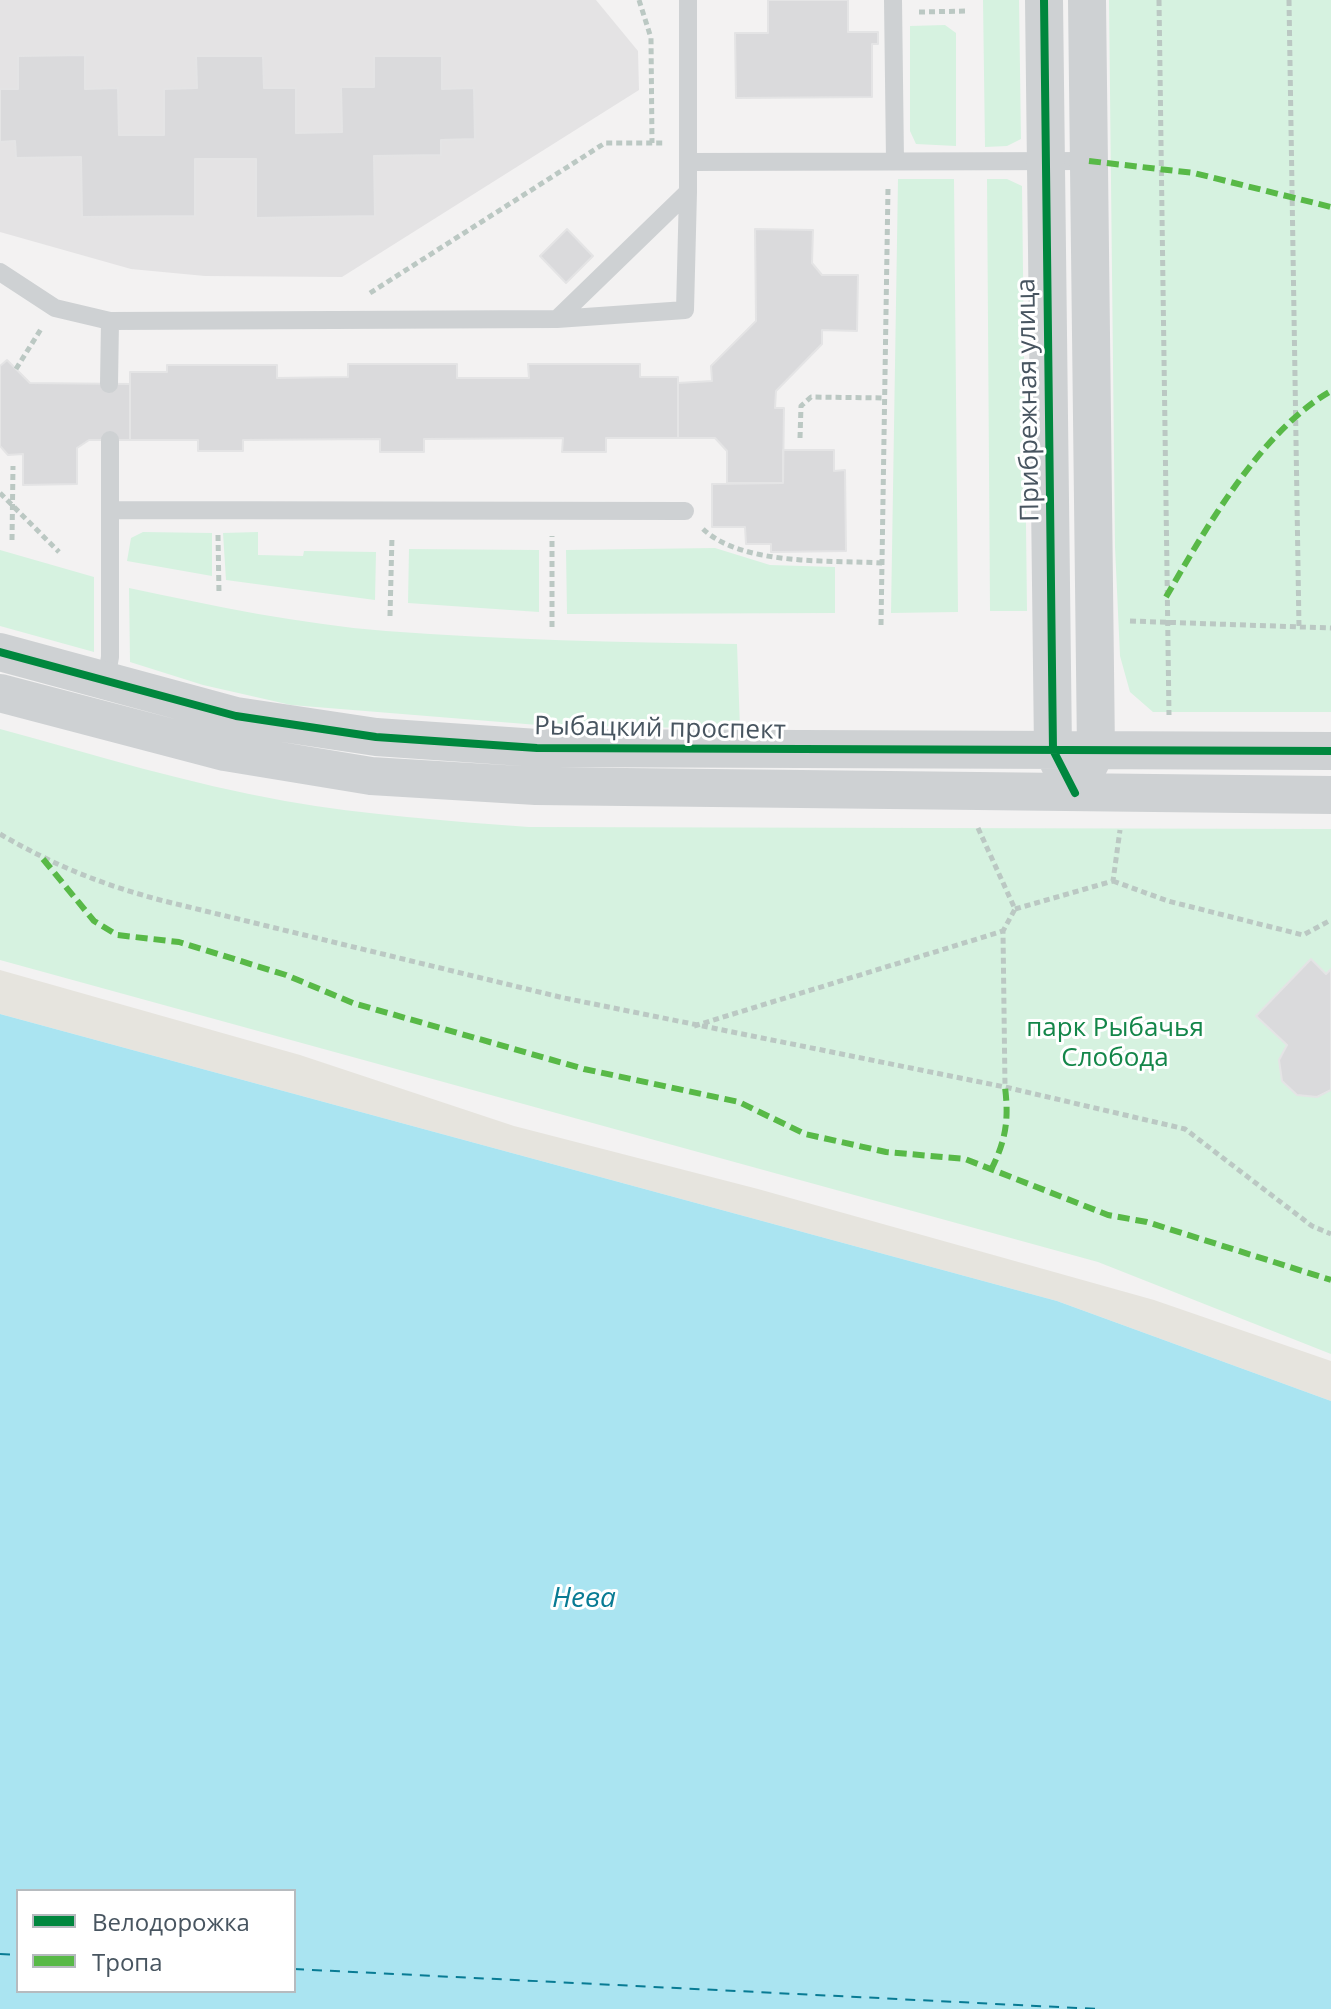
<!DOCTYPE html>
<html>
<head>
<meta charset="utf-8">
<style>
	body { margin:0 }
	#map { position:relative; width:1331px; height:2009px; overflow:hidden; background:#f3f2f2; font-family:"Open Sans",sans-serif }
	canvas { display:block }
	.legend { position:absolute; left:16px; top:1889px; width:280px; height:104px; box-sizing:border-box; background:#fff; border:2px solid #b6bbbf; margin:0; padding:10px 14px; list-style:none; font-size:24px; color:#485560 }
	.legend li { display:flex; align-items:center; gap:16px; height:40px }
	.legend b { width:40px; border:2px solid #b6bbbf }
</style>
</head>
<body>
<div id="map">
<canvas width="1331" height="2009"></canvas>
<ul class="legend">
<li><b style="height:10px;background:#00873e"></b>Велодорожка</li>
<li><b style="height:10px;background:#58b947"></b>Тропа</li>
</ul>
</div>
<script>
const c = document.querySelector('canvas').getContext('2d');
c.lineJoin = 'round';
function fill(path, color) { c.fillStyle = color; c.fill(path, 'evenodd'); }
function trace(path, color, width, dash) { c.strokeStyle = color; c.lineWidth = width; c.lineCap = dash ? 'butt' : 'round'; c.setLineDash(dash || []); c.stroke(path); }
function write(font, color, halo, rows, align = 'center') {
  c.font = font + ' "Open Sans",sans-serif'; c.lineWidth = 6; c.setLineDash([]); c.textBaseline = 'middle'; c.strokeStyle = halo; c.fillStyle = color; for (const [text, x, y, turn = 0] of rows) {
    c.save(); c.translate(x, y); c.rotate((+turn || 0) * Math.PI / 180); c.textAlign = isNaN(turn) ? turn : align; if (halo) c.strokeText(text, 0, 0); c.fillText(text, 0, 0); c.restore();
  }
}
fill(new Path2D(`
	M0,0h596l42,51 1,39 -297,187 -137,-1 -74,-7 -131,-37z`), '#e4e3e4');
fill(new Path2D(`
	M983,0h36l2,139 -14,7 -22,1z
	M1109,0h222v712h-178l-23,-20 -10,-36 -5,-109z
	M945,25l11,8v113l-40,-2 -6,-13v-105z
	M898,179h56l4,433 -67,1z
	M987,179h20l15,7 5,425h-37z
	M143,532l69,1v43l-85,-15 4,-23z
	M258,532v23l45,1 1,-5 72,1 -1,48 -149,-20 -3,-47z
	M715,548l55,17 65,2v46l-268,1 -1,-64z
	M409,549l130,1v62l-131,-9z
	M0,550l94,27v75l-94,-26z
	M129,588c85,18 170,36 257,43 117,9 234,11 351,13l3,85 -202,-4 -247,-20 -88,-20 -73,-23z
	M0,729c95,26 189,55 285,72 81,14 163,20 244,26l802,2v525l-233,-92 -1098,-302z`), '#d6f2e0');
fill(new Path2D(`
	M0,970l300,85 214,71 244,63 396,111 177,61v40l-274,-100 -1057,-287z`), '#e6e4de');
fill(new Path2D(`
	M0,1014l1057,287 274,100v608h-1331zM18,1891h276v100h-276z`), '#aae4f1');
trace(new Path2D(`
	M0,1954l18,1
	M294,1969l804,40`), '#087b94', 2, [10, 8]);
const building = new Path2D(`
	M768,0h80v32h30v12h-6v53l-136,1 -1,-65h33z
	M85,55v34l33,-1 1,47h45v-46l33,-1 -1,-32h67l1,32h32v45l46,-1 -1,-45h33v-31h68v33l32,-1 1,51 -34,1v15l-67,1 1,60 -119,2v-59h-61v57l-113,1 -1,-60 -65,1 -1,-17 -15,1v-53h18v-33z
	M567,229l26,27 -27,27 -26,-27z
	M755,229l58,1 -1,33 10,12h36l-1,56 -35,-1v14l-46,47 -1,17h9l-1,75h-56v-32l-12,-13h-37v-55l34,-2 -1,-15 45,-45z
	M7,360l23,23 100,1v56h-41l-12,8v36l-54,1v-31l-15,1 -8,-9v-80z
	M348,364h109v14h72l-1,-14h112v13h38v61h-72v14h-44l1,-14 -139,1v13h-44v-13l-137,1v11h-45v-11h-68v-68h37v-7h110v13l71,-1z
	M783,450h51v21l11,-1 1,81 -75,1v-8h-25l-1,-17h-33v-43l71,-1z
	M1311,959l15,15 5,-5v121l-14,7 -20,-2 -15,-14 -3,-21 8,-15 -31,-29z`);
fill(building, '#dadadc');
trace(building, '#e4e4e5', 2);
trace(new Path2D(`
	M639,0l12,38 1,105
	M1159,0l10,715
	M1289,0l10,628
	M919,12l50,-1
	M370,293l235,-150h59
	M16,369l25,-40
	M800,438l1,-32 10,-9 74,1
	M0,493l59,59
	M703,529c39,37 127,31 179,34
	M218,535l1,58
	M12,540l1,-74
	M390,616l2,-80
	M1130,621l201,7
	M881,625l7,-437
	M552,627v-91
	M978,828l37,81 -12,22
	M0,834c55,32 103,51 164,67l400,97 441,89 180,42 127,97 19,8
	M1113,881l55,20 135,34 28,-15
	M1015,909l98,-28 7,-51
	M694,1026l309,-95 2,156`), '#bbc8c3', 5, [6, 4]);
trace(new Path2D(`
	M893,0l2,160
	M689,162l400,-1
	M0,272l55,36 55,13 447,-2 131,-127v-192
	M557,319l128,-9 3,-118
	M109,384l1,-63
	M110,510l575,1
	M105,685l5,-28v-217`), '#ced1d3', 18);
trace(new Path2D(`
	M1044,0l9,750 10,21
	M0,652l236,64 140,21 161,11 794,3
	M0,693l225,59 146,24 165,10 795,9
	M1084,775l12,-24 -9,-751`), '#ced1d3', 38);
trace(new Path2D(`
	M1089,161l105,12 137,34
	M1166,597c40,-69 95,-166 165,-206
	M43,859l51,62 23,14 62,7 107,33 67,28 231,66 155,33 66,32 81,18 79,7 143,56 39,7 184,58
	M991,1170c15,-30 18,-50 14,-83`), '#58b947', 6, [12, 6]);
trace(new Path2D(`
	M1044,0l9,750 22,43
	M0,652l236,64 140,21 161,11 794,3`), '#00873e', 8);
write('26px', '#485560', '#fff', [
	["Прибрежная улица",1029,400,-91],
	["Рыбацкий проспект",660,729,1]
]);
write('26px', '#138649', '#fff', [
	["парк Рыбачья",1115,1029],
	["Слобода",1115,1059]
]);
write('italic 28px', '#087b94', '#fff', [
	["Нева",584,1599]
]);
</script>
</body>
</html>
